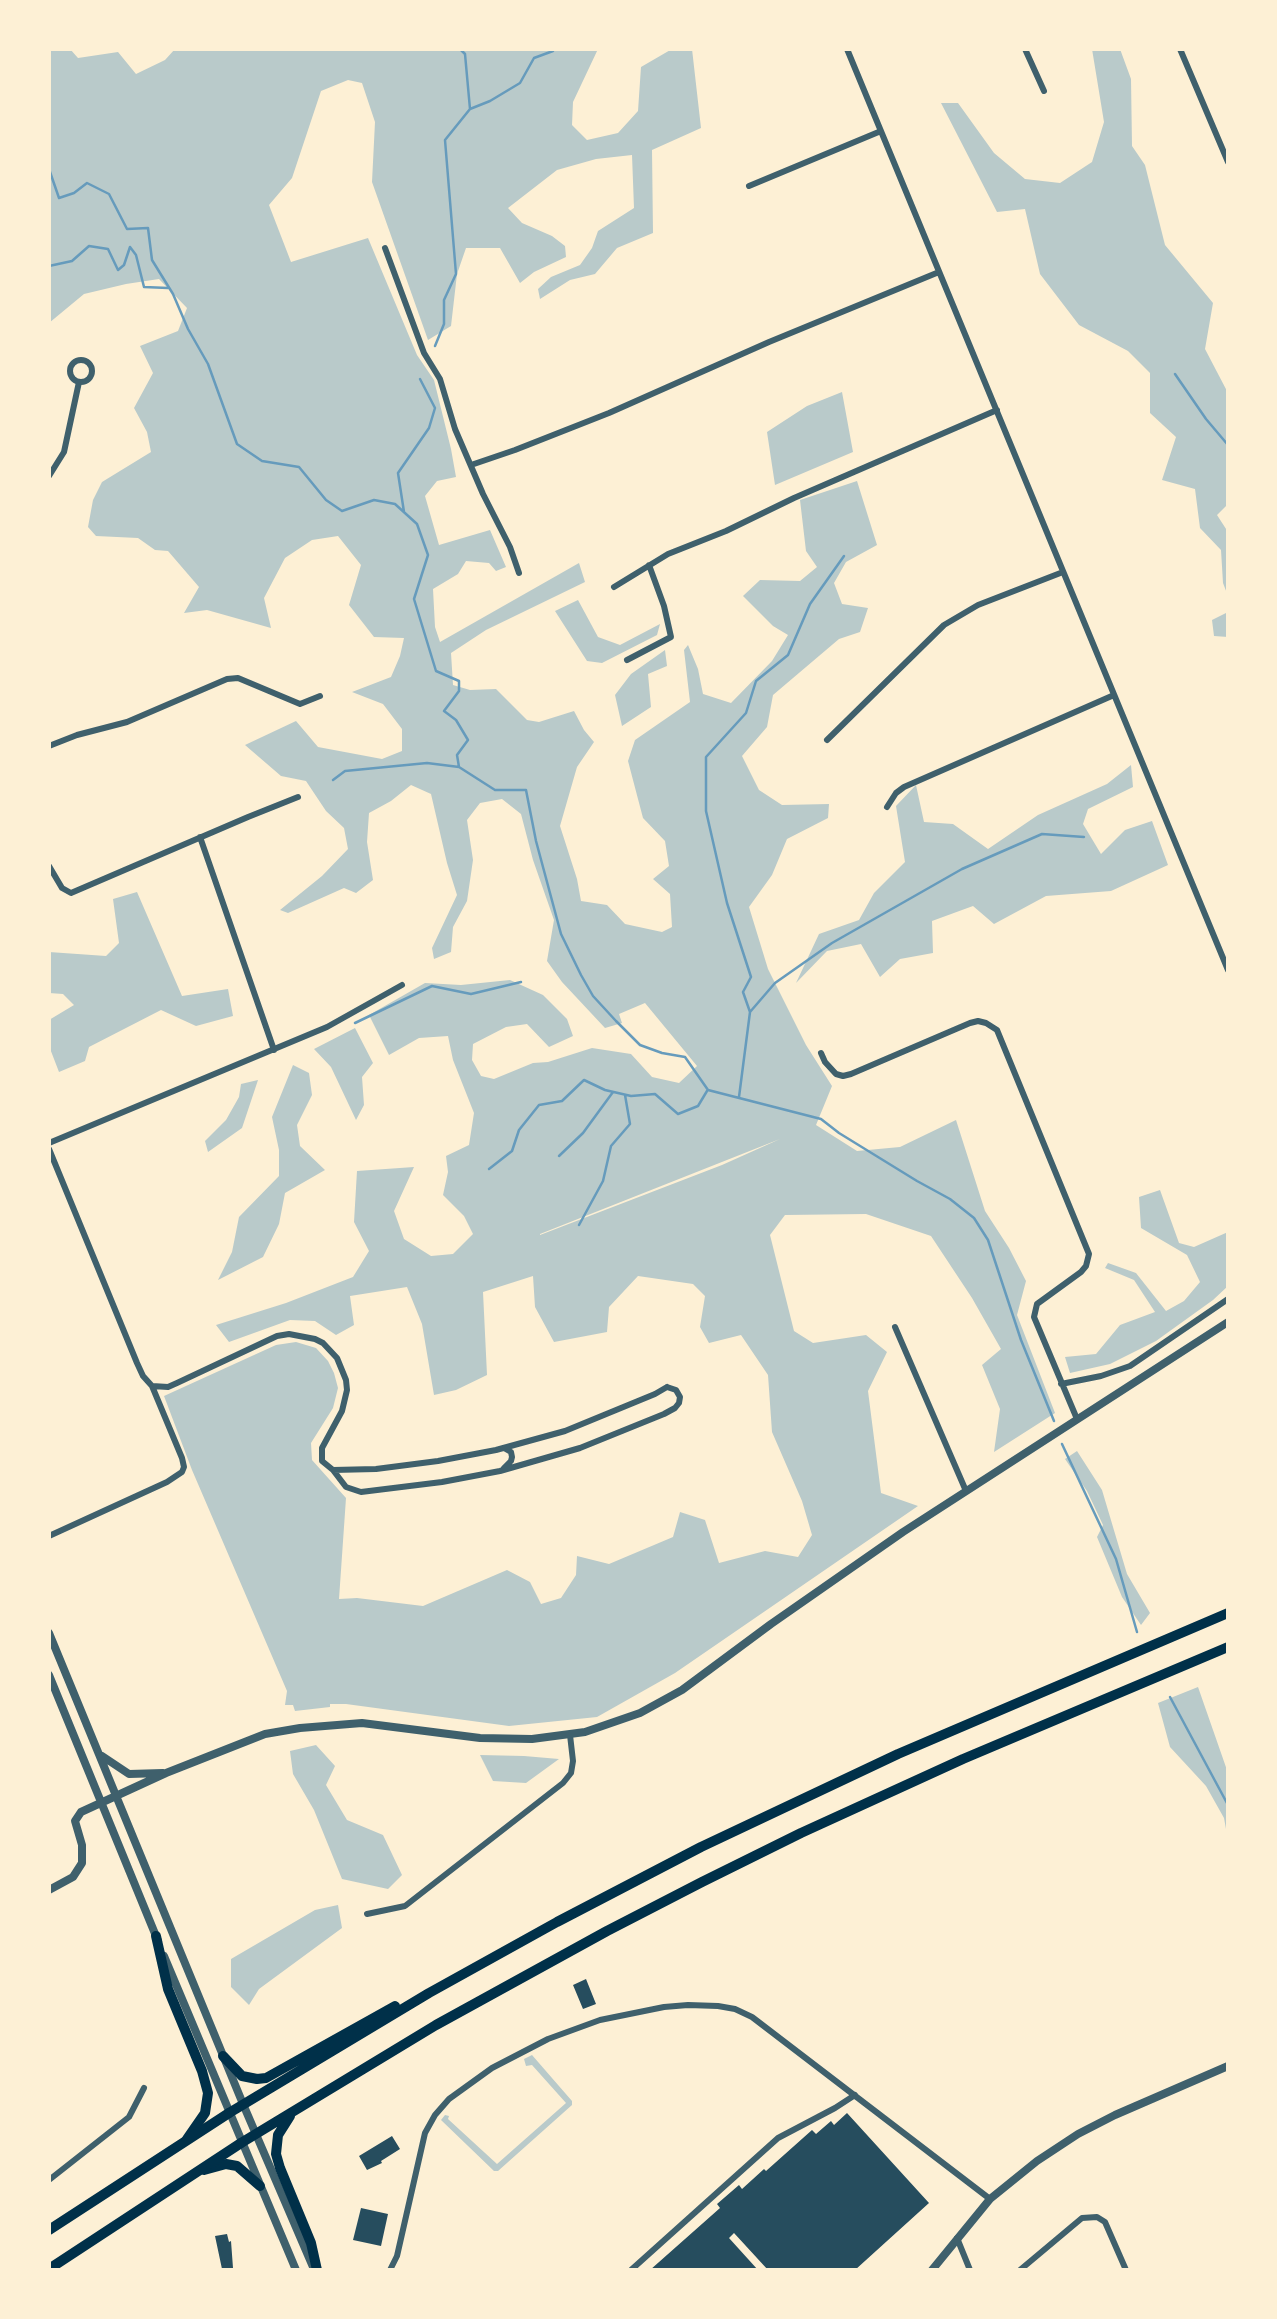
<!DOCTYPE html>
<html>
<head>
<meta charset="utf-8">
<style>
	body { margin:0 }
	#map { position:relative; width:1277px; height:2319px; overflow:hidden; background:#fdf0d5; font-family:Literata,serif }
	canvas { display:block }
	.frame { position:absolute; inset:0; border:51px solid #fdf0d5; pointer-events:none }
</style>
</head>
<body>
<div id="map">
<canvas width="1277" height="2319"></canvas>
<div class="frame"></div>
</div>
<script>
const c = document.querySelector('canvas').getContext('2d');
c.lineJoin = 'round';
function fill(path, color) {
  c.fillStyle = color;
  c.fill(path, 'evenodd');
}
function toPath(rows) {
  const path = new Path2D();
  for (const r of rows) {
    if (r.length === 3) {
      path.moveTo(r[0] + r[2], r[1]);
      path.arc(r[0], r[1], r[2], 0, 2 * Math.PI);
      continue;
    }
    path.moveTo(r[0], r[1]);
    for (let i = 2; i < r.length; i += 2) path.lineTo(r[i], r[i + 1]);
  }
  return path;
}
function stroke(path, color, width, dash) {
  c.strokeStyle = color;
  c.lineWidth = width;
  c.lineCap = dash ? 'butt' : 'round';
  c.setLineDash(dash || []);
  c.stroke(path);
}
const green = toPath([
	[49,49,70,49,78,58,118,52,136,74,165,60,175,49,598,49,573,102,572,125,587,140,618,133,638,111,641,67,672,49,692,49,701,128,652,150,653,233,617,248,595,274,570,280,540,299,538,289,551,277,580,265,592,248,598,231,634,208,632,155,596,159,557,170,508,208,522,223,552,236,565,246,566,257,534,272,520,283,500,248,466,248,457,274,451,326,428,340,372,182,375,122,362,83,348,80,321,91,292,178,269,205,291,262,368,238,417,355,434,380,451,449,456,477,437,481,425,496,439,545,490,530,506,567,496,571,489,563,466,561,458,574,433,589,435,627,440,642,579,563,585,582,486,630,451,653,453,685,470,690,496,689,527,720,539,722,574,711,584,730,594,742,577,767,560,826,577,879,581,901,607,905,625,924,662,932,672,927,670,894,653,879,669,866,665,841,643,818,628,761,635,740,690,702,684,650,688,645,698,669,703,694,731,703,772,661,788,635,773,626,743,596,760,580,800,581,817,567,806,551,800,500,857,481,877,545,846,562,834,583,842,604,868,608,860,632,839,639,773,695,767,727,742,756,759,790,782,805,829,804,828,818,787,839,772,875,749,907,768,969,806,1045,832,1086,816,1125,857,1151,900,1147,956,1120,985,1211,1009,1248,1026,1281,1017,1315,1055,1413,994,1452,1000,1409,982,1365,1001,1349,972,1298,931,1236,866,1214,785,1215,770,1235,794,1331,813,1343,866,1335,887,1352,868,1391,881,1493,918,1506,675,1673,597,1717,509,1726,346,1704,330,1704,330,1707,295,1711,293,1705,285,1705,287,1691,192,1470,164,1396,276,1345,296,1342,316,1348,328,1361,334,1373,338,1388,333,1408,311,1443,312,1460,346,1498,339,1599,357,1598,423,1606,507,1570,530,1582,541,1604,561,1598,576,1575,577,1556,609,1564,673,1537,680,1512,705,1520,719,1563,765,1551,798,1557,812,1535,802,1501,772,1432,768,1375,741,1335,709,1343,700,1327,705,1296,693,1284,638,1276,609,1307,607,1332,554,1342,535,1307,533,1276,483,1292,487,1375,456,1390,434,1395,422,1324,407,1287,350,1296,354,1325,336,1335,315,1321,290,1320,229,1342,216,1325,286,1303,353,1277,369,1251,354,1222,357,1171,414,1167,394,1211,404,1239,431,1256,453,1254,473,1234,464,1216,443,1195,448,1172,446,1156,469,1145,474,1113,453,1060,448,1036,419,1038,389,1055,369,1015,425,983,461,985,510,980,543,995,567,1019,573,1036,549,1047,527,1024,506,1027,473,1044,472,1060,481,1076,494,1079,533,1063,548,1062,592,1048,631,1054,652,1077,679,1083,697,1066,645,1003,619,1014,622,1023,605,1028,562,982,547,961,554,920,533,860,521,814,502,799,480,803,467,820,473,860,467,901,453,927,451,952,434,959,432,948,457,895,447,863,431,794,411,785,391,801,369,813,367,842,373,880,356,893,344,888,288,913,280,910,322,876,348,849,344,828,326,811,306,781,281,776,245,745,296,721,318,747,382,759,402,751,402,729,383,704,352,692,391,677,400,656,404,638,374,637,349,605,361,565,338,536,312,540,285,558,264,598,271,628,207,610,184,613,199,587,168,551,155,550,138,538,96,536,88,527,93,500,102,482,151,452,147,432,134,408,153,373,140,346,178,331,187,308,159,279,126,284,84,294,49,323],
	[780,1139,722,1165,540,1235,540,1234],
	[1092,49,1120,49,1131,79,1132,146,1145,165,1165,245,1213,303,1205,349,1228,393,1228,504,1217,515,1228,532,1228,596,1223,583,1221,550,1200,528,1195,489,1162,480,1176,437,1150,413,1150,373,1128,351,1079,325,1040,274,1025,209,997,212,941,103,958,103,994,153,1025,179,1060,183,1092,162,1104,122],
	[842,392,853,452,775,485,767,432,807,406],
	[578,600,598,637,620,645,660,624,657,635,602,663,587,661,555,611],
	[1228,612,1228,637,1214,636,1212,620],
	[665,650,667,666,648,674,651,707,622,726,615,695,631,674],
	[1131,765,1133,787,1088,809,1083,824,1101,854,1125,830,1152,821,1168,865,1111,891,1046,896,994,924,973,906,932,921,933,953,900,959,880,977,861,944,827,951,796,983,819,934,859,920,874,893,905,862,896,806,916,785,924,822,953,824,988,849,1038,815,1107,784],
	[137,892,182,996,228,989,233,1016,196,1026,161,1010,89,1047,85,1061,59,1072,49,1046,49,1020,74,1005,63,994,49,993,49,952,106,956,119,943,113,899],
	[355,1028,373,1063,362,1077,364,1105,356,1120,331,1067,314,1049],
	[293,1065,309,1073,312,1095,297,1125,300,1146,325,1170,285,1193,279,1224,263,1257,218,1280,232,1252,239,1217,279,1176,279,1150,272,1117],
	[258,1080,242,1128,208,1152,205,1141,226,1120,239,1097,241,1084],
	[1160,1190,1179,1243,1194,1247,1228,1232,1228,1286,1213,1300,1156,1341,1110,1364,1070,1373,1065,1357,1096,1354,1120,1325,1155,1312,1134,1280,1105,1268,1108,1263,1136,1273,1166,1311,1184,1301,1200,1282,1187,1255,1141,1228,1139,1197],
	[1077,1451,1102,1490,1127,1574,1150,1613,1141,1625,1122,1597,1097,1537,1103,1525,1087,1491,1065,1459],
	[1198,1687,1228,1773,1228,1840,1224,1818,1206,1786,1170,1747,1158,1703],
	[316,1745,335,1766,326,1785,347,1820,383,1835,402,1875,388,1889,342,1879,314,1810,293,1774,290,1751],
	[480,1755,524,1756,559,1759,526,1783,493,1781],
	[338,1905,342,1928,259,1989,249,2005,231,1987,231,1959,315,1910],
	[532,2055,572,2101,572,2105,498,2171,494,2171,441,2120,445,2115,449,2116,448,2119,497,2164,566,2103,532,2065,526,2066,524,2059]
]);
const stream = toPath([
	[470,109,490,101,520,83,534,58,553,51],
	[49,169,59,198,74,193,87,183,109,194,127,229,148,228,152,260,173,294,188,329,208,364,237,444,262,461,299,467,326,500,342,511,374,500,395,504,417,524,428,555,414,599,436,671,459,681,459,691,444,711,456,720,468,740,457,755,459,767,495,790,526,790,536,841,561,934,581,975,593,996,616,1021,640,1045,662,1053,685,1057,708,1090,821,1119,839,1133,917,1181,950,1199,974,1218,988,1240,1021,1340,1054,1421],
	[49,266,72,261,89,246,108,249,118,270,124,265,130,247,136,255,144,287,168,288],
	[435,346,444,324,444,300,456,274,445,140,470,109,465,54,460,49],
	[1175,374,1206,419,1228,445],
	[404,512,398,473,429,428,435,408,420,379],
	[333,780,345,771,427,763,459,767],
	[750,1012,743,992,751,977,727,903,706,811,706,757,746,713,756,681,788,655,810,604,844,556],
	[355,1023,432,986,471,994,521,982],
	[739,1097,750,1012,775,983,832,943,962,869,1042,834,1084,837],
	[559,1156,583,1133,613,1092],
	[489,1169,512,1151,519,1130,539,1105,562,1101,584,1080,605,1090,631,1096,655,1094,678,1114,698,1106,707,1091],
	[579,1225,603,1181,611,1146,630,1124,625,1095],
	[1062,1444,1116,1559,1137,1632],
	[1170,1697,1228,1805]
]);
const building = toPath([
	[586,1979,596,2004,583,2009,573,1985],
	[847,2113,929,2203,855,2270,768,2270,734,2233,729,2238,758,2270,650,2270,720,2208,717,2204,739,2185,742,2189,764,2169,766,2171,812,2130,816,2134,831,2121,834,2125],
	[392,2136,400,2149,381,2161,382,2163,367,2170,359,2156],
	[361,2208,388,2214,381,2246,353,2240],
	[227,2234,229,2242,231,2241,233,2268,222,2269,215,2236]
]);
const minor = toPath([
	[847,49,1228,970],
	[1025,49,1044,91],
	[1180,49,1228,162],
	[749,186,881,131],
	[385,248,424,353,440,379,455,429,483,494,510,547,519,573],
	[81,371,11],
	[471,465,515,450,609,413,769,342,939,272],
	[49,476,64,452,79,382],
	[614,587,668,554,726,531,794,498,997,410],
	[627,660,671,637,664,606,649,565],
	[827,740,944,625,978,605,1063,572],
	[49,746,77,735,127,722,227,679,238,678,300,704,320,696],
	[887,807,896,793,904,787,1114,695],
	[200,837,274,1050],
	[49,866,62,888,71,893,248,817,298,797],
	[821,1053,825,1062,836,1074,843,1076,851,1074,970,1023,978,1021,986,1023,997,1030,1089,1254,1086,1266,1081,1272,1037,1304,1034,1317,1077,1419],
	[49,1143,327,1027,402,985],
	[49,1149,137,1363,143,1376,152,1386,182,1458,184,1467,182,1472,167,1482,49,1536],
	[895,1327,966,1491],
	[1061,1384,1101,1376,1130,1366,1228,1299],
	[152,1386,168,1387,177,1383,277,1336,289,1334,315,1339,323,1343,337,1358,346,1380,347,1390,342,1411,322,1448,322,1461,333,1470],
	[667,1387,676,1390,680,1397,679,1403,675,1408,664,1414,580,1448,500,1471,442,1482,361,1492,346,1487,333,1470,376,1469,438,1461,496,1450,565,1431,655,1394,667,1387],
	[504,1448,511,1452,512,1457,511,1461,504,1468],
	[367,1914,405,1906,563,1783,571,1773,573,1761,570,1735],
	[49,2180,129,2117,144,2088],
	[957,2238,970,2270],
	[390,2270,397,2256,425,2133,435,2115,449,2099,492,2068,548,2039,600,2020,664,2007,688,2005,718,2006,735,2009,752,2017,990,2199],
	[631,2270,778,2138,835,2108,855,2095],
	[1020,2270,1082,2218,1097,2217,1105,2222,1126,2270]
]);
const tertiary = toPath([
	[49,1633,243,2104,313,2267],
	[49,1675,158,1941],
	[102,1756,129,1774,163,1773],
	[49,1890,73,1877,82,1863,82,1845,75,1821,81,1812,166,1773,265,1734,300,1728,362,1723,480,1738,532,1739,585,1732,640,1713,682,1690,771,1624,903,1532,1228,1322],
	[164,1956,296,2270],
	[932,2270,990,2199,1037,2161,1078,2134,1115,2115,1228,2066]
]);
const trunk = toPath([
	[156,1936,168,1989,202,2071,208,2093,205,2113,187,2139],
	[223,2056,242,2076,257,2079,266,2078,395,2006],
	[229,2113,429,1993,557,1922,701,1847,898,1754,1228,1613],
	[290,2116,278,2135,276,2154,280,2168,311,2243,317,2270],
	[241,2143,436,2025,607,1931,702,1882,801,1833,963,1759,1228,1647],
	[204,2170,226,2164,237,2166,260,2186]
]);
const motorway = toPath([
	[49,2230,229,2113],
	[49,2269,241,2143]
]);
fill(green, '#b9caca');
stroke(stream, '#669bbc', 2.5);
fill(building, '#264d5e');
stroke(minor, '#3f606c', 6);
stroke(tertiary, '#3f606c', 8);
stroke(trunk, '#003049', 10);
stroke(motorway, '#003049', 10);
</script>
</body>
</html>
